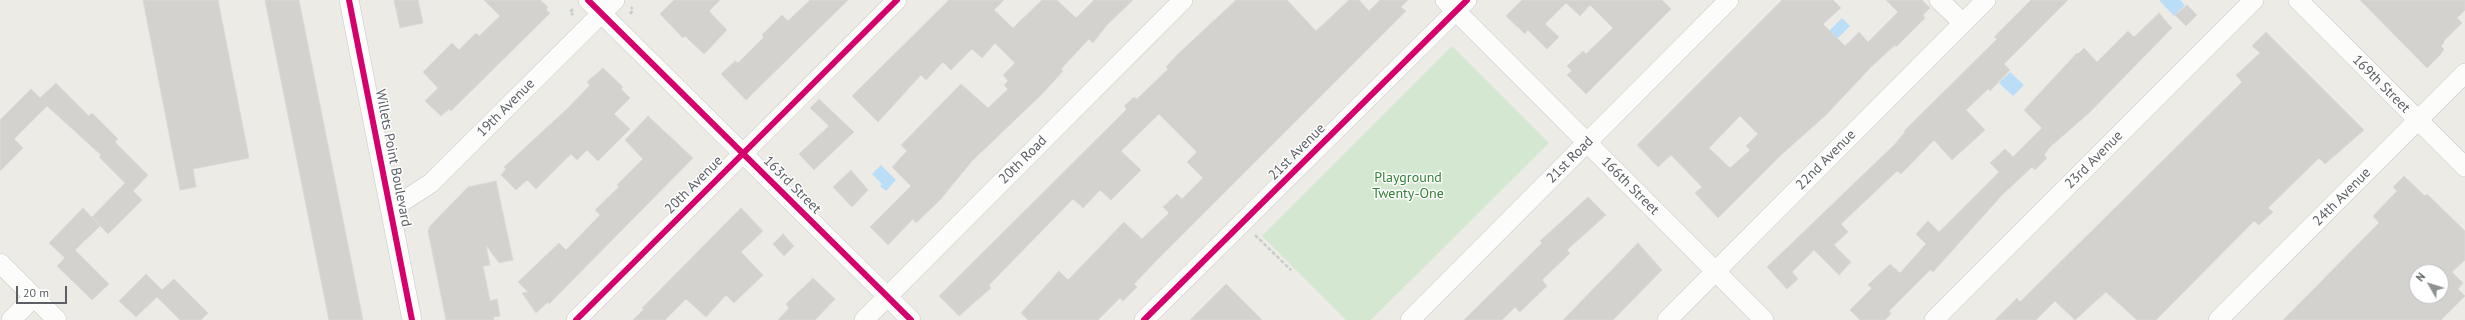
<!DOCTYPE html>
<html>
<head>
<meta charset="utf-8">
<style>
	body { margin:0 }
	#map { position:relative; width:2465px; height:320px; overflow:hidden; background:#ecebe6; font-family:"PT Sans",sans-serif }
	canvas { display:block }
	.north { position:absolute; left:2409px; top:264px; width:40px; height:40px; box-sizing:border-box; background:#fff; border:1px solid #bebfc1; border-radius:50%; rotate:309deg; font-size:11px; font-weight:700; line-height:16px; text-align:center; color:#5c6064 }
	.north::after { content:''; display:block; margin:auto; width:14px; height:18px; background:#8e9192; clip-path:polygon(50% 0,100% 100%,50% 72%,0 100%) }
	.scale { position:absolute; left:16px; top:286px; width:51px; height:18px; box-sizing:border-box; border:2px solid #5c6064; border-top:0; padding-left:5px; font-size:12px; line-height:14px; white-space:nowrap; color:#5c6064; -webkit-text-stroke:3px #fff; paint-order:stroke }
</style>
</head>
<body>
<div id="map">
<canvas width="2465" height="320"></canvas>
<div class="north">N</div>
<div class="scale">20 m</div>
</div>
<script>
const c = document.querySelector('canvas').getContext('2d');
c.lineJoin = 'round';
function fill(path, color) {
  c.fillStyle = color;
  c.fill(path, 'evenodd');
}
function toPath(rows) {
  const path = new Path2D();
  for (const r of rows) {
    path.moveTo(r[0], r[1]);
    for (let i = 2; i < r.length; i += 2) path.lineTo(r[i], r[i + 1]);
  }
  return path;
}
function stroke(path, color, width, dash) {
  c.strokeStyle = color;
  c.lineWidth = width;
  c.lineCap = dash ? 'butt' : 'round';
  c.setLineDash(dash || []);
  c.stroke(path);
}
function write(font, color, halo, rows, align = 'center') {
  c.font = font + ' "PT Sans",sans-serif';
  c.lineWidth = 3;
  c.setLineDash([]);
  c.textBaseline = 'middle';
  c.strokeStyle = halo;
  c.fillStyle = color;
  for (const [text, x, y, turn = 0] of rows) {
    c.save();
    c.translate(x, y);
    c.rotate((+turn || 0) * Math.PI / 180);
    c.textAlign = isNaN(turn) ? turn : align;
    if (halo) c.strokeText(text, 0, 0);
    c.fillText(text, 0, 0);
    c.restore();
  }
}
const green = toPath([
	[1452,46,1549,143,1371,320,1346,320,1262,236]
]);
const water = toPath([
	[2159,0,2180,0,2185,5,2174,16],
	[1842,18,1850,26,1833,43,1825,35],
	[2010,72,2024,85,2013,96,1999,83],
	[881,165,896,180,886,191,880,186,882,184,872,174]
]);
const building = toPath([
	[143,0,218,0,249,158,193,169,196,187,180,190,143,0],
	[265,0,299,0,363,320,329,320,265,0],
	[394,0,418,0,423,23,400,28,394,0],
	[484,0,540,0,548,7,546,10,550,13,451,111,449,109,441,116,425,101,438,88,423,72,452,43,459,50,476,33,479,36,500,16,484,0],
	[674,0,720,0,709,11,727,30,704,54,685,36,683,38,660,14,674,0],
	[810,0,848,0,746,100,721,74,735,61,738,63,764,37,762,35,782,15,788,21,810,0],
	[949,0,1004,0,994,10,1013,28,1042,0,1057,0,1076,18,1094,0,1133,0,1107,25,1093,43,1089,39,1061,69,1063,71,1042,94,972,161,940,200,916,223,913,219,888,245,870,227,911,186,892,167,907,151,901,145,961,84,988,108,1008,89,1004,85,1008,81,1003,75,1015,63,995,43,982,58,972,49,951,70,943,62,926,80,921,75,878,122,852,96,949,0],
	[1236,0,1287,0,1316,31,1349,0,1359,0,1369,11,1380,0,1408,0,1401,7,1406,11,1156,261,1134,284,1137,287,1123,301,1120,298,1098,320,1028,320,1021,313,1059,271,1068,280,1124,222,1142,239,1169,213,1163,207,1177,194,1182,199,1203,178,1187,162,1197,152,1159,114,1121,151,1141,170,1111,200,1100,190,1083,208,1073,199,989,285,991,288,959,316,939,296,1127,109,1124,106,1134,97,1137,99,1168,69,1166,67,1177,55,1236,0],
	[1522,0,1662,0,1671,9,1586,94,1567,75,1572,71,1567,66,1583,51,1586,54,1613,28,1590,5,1580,16,1566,3,1545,24,1559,37,1547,49,1528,30,1525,34,1506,16,1522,0],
	[1782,0,1833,0,1841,8,1823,24,1845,46,1859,32,1868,42,1898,12,1886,0,1922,0,1930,8,1923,15,1925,18,1896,47,1895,45,1871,67,1827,114,1780,156,1718,218,1695,193,1702,187,1671,155,1658,167,1637,145,1782,0],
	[1740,116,1758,134,1746,146,1750,150,1730,168,1709,148,1740,116],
	[2031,0,2068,0,2004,64,2010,70,1990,91,1988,89,1966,110,1985,130,1952,160,1934,140,1901,174,1897,171,1841,224,1848,232,1834,245,1851,262,1839,275,1814,250,1792,272,1798,279,1787,289,1767,267,1894,145,1905,132,1904,131,1997,39,1994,37,2031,0],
	[2360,0,2465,0,2465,10,2457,18,2462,23,2443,42,2444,43,2441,46,2444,49,2441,54,2427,68,2360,0],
	[2187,5,2197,15,2186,26,2175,15,2187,5],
	[2159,13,2172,28,2089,113,2050,147,2044,155,2047,158,2035,170,2032,167,2002,195,1933,272,1930,270,1889,311,1891,314,1885,320,1860,320,1850,310,1872,288,1868,285,1890,264,1900,273,1926,244,1916,234,1928,221,1939,232,1999,172,1990,163,2005,149,2013,157,2042,128,2024,110,2077,53,2078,54,2084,48,2097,62,2128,31,2134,37,2159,13],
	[2266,32,2364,130,2325,164,2319,158,2268,208,2273,212,2259,225,2254,221,2156,320,2137,320,2106,292,2075,320,2055,301,2036,320,1995,320,2017,298,2020,302,2242,82,2236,75,2260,53,2252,46,2266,32],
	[603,68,623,87,621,89,630,98,614,114,630,129,598,161,587,150,577,160,571,154,536,189,527,180,516,190,501,175,506,169,504,167,568,108,590,85,587,82,603,68],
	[56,83,89,116,92,113,118,139,115,142,148,175,133,191,142,200,108,234,92,217,125,183,99,157,101,155,47,106,14,139,23,148,0,171,0,120,31,89,40,98,56,83],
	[819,99,854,132,814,170,799,154,829,126,810,108,819,99],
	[648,116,693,158,549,304,548,302,536,313,522,293,528,292,518,282,559,243,566,250,600,215,595,210,619,187,617,185,643,159,625,140,648,116],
	[851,170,868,190,852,207,833,187,851,170],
	[2404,176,2425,196,2427,194,2465,231,2465,260,2452,272,2463,283,2458,289,2465,296,2441,320,2283,320,2379,223,2373,216,2397,191,2393,187,2404,176],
	[2417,272,2441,272,2441,296,2417,296,2417,272],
	[496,181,513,260,499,263,486,245,490,265,483,266,490,301,497,299,500,316,493,317,494,320,446,320,428,231,430,226,468,187,496,181],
	[1588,197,1606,215,1567,250,1570,253,1542,280,1547,286,1520,312,1515,307,1502,320,1464,320,1542,243,1540,241,1588,197],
	[83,208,100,226,75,250,109,284,92,300,57,266,65,258,49,243,83,208],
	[741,208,763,231,741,252,763,275,734,303,726,295,706,317,686,299,665,320,633,320,644,309,642,308,741,208],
	[783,234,794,246,784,256,773,244,783,234],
	[1638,243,1662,270,1613,320,1563,320,1638,243],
	[146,274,162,290,174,279,208,313,201,320,180,320,157,297,136,317,119,301,146,274],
	[813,278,835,299,815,320,778,320,789,308,786,304,813,278],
	[1226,284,1262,320,1190,320,1226,284]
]);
const path = toPath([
	[573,9,570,12,573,15],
	[630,14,633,10,631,7],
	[1255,235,1291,270]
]);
const minor = toPath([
	[349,0,412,320],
	[588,0,911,320],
	[1445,0,1764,320],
	[1939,0,1963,23],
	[2298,0,2465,167],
	[391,209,431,183,615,0],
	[0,263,57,320],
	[11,320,34,297],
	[576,320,897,0],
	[864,320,1183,0],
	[1144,320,1467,0],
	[1410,320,1729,0],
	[1667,320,1986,0],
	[1934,320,2254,0],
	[2218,320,2465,73]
]);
const cycleway = toPath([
	[349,0,412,320],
	[588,0,911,320],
	[576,320,897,0],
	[1144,320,1467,0]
]);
const streetNames = [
	["169th Street",2381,84,45],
	["19th Avenue",506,108,-45],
	["21st Avenue",1297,152,-45],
	["Willets Point Boulevard",393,158,79],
	["20th Road",1023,160,-45],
	["21st Road",1570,160,-45],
	["22nd Avenue",1826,160,-45],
	["23rd Avenue",2094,160,-45],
	["20th Avenue",694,185,-45],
	["163rd Street",792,185,45],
	["166th Street",1630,186,45],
	["24th Avenue",2342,197,-45]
];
const parkNames = [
	["Playground",1408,178],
	["Twenty-One",1408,194]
];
fill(green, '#d4e8d1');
fill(water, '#badef7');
fill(building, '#d3d2cf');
stroke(building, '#dbd9d6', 1);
stroke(minor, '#c7c7c7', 20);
stroke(path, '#c8cdca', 2.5, [4, 2]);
stroke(minor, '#fcfcfb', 19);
stroke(cycleway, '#d6006c', 6);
write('14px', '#5c6064', '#fff', streetNames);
write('14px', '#348236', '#fff', parkNames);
</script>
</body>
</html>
